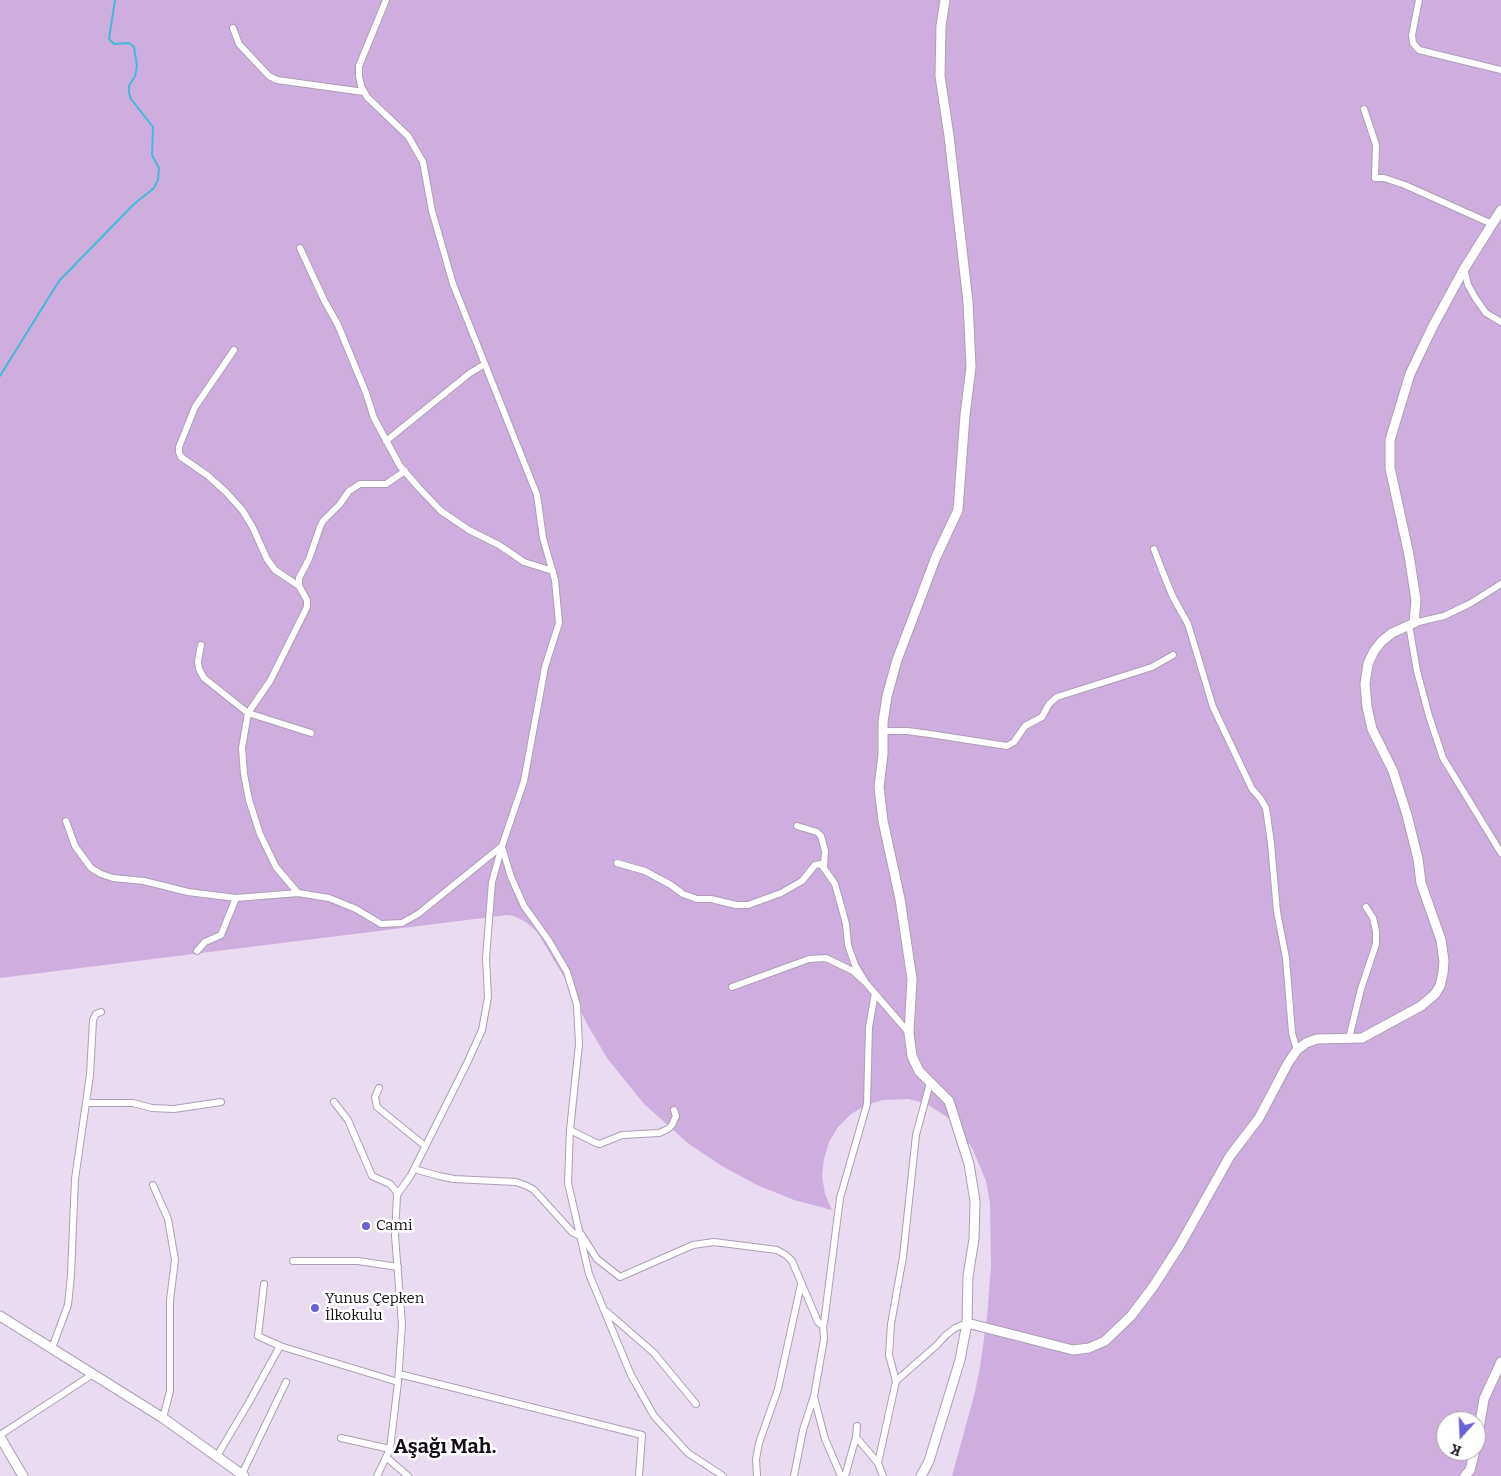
<!DOCTYPE html>
<html>
<head>
<meta charset="utf-8">
<style>
	body { margin:0 }
	#map { position:relative; width:1501px; height:1476px; overflow:hidden; background:#e9dbf0; font-family:Bitter,serif }
	canvas { display:block }
	.north { position:absolute; left:1436px; top:1411px; width:50px; height:50px; box-sizing:border-box; background:#fff; border:1px solid #a19fa2; border-radius:50%; rotate:200deg; font-size:14px; font-weight:700; line-height:20px; text-align:center; color:#151017 }
	.north::after { content:''; display:block; margin:auto; width:18px; height:22px; background:#6a60da; clip-path:polygon(50% 0,100% 100%,50% 72%,0 100%) }
</style>
</head>
<body>
<div id="map">
<canvas width="1501" height="1476"></canvas>
<div class="north">K</div>
</div>
<script>
const c = document.querySelector('canvas').getContext('2d');
c.lineJoin = 'round';
function fill(path, color) {
  c.fillStyle = color;
  c.fill(path, 'evenodd');
}
function toPath(rows) {
  const path = new Path2D();
  for (const r of rows) {
    path.moveTo(r[0], r[1]);
    for (let i = 2; i < r.length; i += 2) path.lineTo(r[i], r[i + 1]);
  }
  return path;
}
function stroke(path, color, width, dash) {
  c.strokeStyle = color;
  c.lineWidth = width;
  c.lineCap = dash ? 'butt' : 'round';
  c.setLineDash(dash || []);
  c.stroke(path);
}
function write(font, color, halo, rows, align = 'center') {
  c.font = font + ' Bitter,serif';
  c.lineWidth = 5;
  c.setLineDash([]);
  c.textBaseline = 'middle';
  c.strokeStyle = halo;
  c.fillStyle = color;
  for (const [text, x, y, turn = 0] of rows) {
    c.save();
    c.translate(x, y);
    c.rotate((+turn || 0) * Math.PI / 180);
    c.textAlign = isNaN(turn) ? turn : align;
    if (halo) c.strokeText(text, 0, 0);
    c.fillText(text, 0, 0);
    c.restore();
  }
}
const green = toPath([
	[0,0,1501,0,1501,1476,952,1476,975,1392,980,1367,987,1317,991,1266,990,1203,986,1181,973,1150,961,1131,947,1117,925,1103,908,1099,883,1100,866,1105,851,1114,838,1127,829,1142,824,1159,822,1176,825,1194,832,1210,794,1200,757,1185,722,1166,689,1144,644,1104,607,1058,587,1024,566,980,537,932,526,922,514,916,507,915,0,978],
	[1446,1421,1476,1421,1476,1451,1446,1451]
]);
const stream = toPath([
	[0,376,59,281,134,204,154,188,158,180,159,168,152,155,153,127,131,99,129,93,129,86,135,76,137,66,134,47,129,43,114,44,109,39,115,0]
]);
const street = toPath([
	[386,0,359,66,359,76,361,86,367,97,408,136,423,162,432,211,453,284,537,495,543,538,555,580,559,623,545,667,524,781,502,846,492,882,486,958,488,997,482,1030,468,1061,411,1175,397,1195],
	[1419,0,1412,35,1413,43,1419,50,1501,70],
	[233,28,239,44,269,76,277,80,364,92],
	[1364,109,1376,145,1375,178,1384,178,1405,185,1492,224],
	[300,248,324,300,338,325,366,393,374,418,400,466,419,488,441,511,469,530,499,545,524,562,553,571],
	[1464,269,1468,285,1476,299,1486,313,1501,322],
	[234,350,195,407,179,447,179,452,181,457,207,475,226,492,243,511,253,528,267,559,275,570,299,586,307,600,307,607,270,681,248,713,311,733],
	[386,441,470,373,485,364],
	[1154,549,1161,568,1173,597,1188,624,1213,707,1252,789,1260,798,1266,808,1271,843,1277,912,1286,958,1292,1033,1297,1050],
	[299,586,299,578,309,559,320,527,323,521,340,504,349,491,360,484,386,484,405,471],
	[1414,623,1444,616,1471,603,1501,584],
	[1409,625,1417,671,1429,716,1443,758,1501,853],
	[201,645,198,661,199,669,204,678,248,713,242,748,244,774,249,800,260,834,276,867,298,893],
	[883,731,907,731,930,734,1007,746,1014,742,1025,726,1042,717,1049,704,1057,697,1152,667,1173,655],
	[66,821,75,846,91,868,101,874,113,878,144,881,188,892,236,898,298,893,329,898,356,909,381,924,402,923,418,914,502,846],
	[797,826,817,832,821,836,825,851,824,867],
	[502,847,511,877,524,906,549,941,567,972,577,1005,579,1044,570,1130,568,1183,589,1274,631,1375,654,1416,688,1453,723,1476],
	[617,863,645,871,671,885,683,894,697,899,711,899,736,905,748,905,781,893,802,881,815,865,821,864,835,884,846,924,848,945,855,965,866,983],
	[197,951,205,942,221,935,236,898],
	[732,987,809,959,826,958,853,971,866,983,909,1033],
	[1349,1038,1361,989,1376,944,1376,931,1373,918,1366,907],
	[379,1088,375,1097,377,1107,425,1146],
	[334,1102,348,1120,372,1176,390,1184,396,1191,397,1195,395,1236,402,1324,398,1382,390,1449,377,1476],
	[86,1103,133,1103,152,1108,174,1109,221,1102],
	[570,1130,596,1143,600,1144,622,1135,659,1133,668,1129,672,1125,676,1116,674,1110],
	[414,1169,439,1176,454,1179,516,1182,527,1186,534,1190,572,1232,580,1236],
	[153,1185,168,1219,175,1260,170,1300,170,1391,163,1418],
	[581,1234,597,1259,620,1277,693,1245,714,1242,777,1250,786,1255,792,1261,818,1322,820,1324,824,1323,840,1198,867,1104,869,1027,875,993],
	[293,1261,358,1261,398,1267],
	[607,1312,654,1353,696,1404],
	[280,1346,398,1382],
	[52,1348,68,1305,71,1275,75,1179,90,1075,93,1020,96,1014,101,1012],
	[399,1374,642,1435,639,1476],
	[896,1381,937,1345,945,1336,955,1328,967,1323],
	[814,1397,825,1439,841,1476],
	[0,1435,93,1374],
	[856,1437,878,1463],
	[341,1438,390,1449],
	[217,1456,248,1404,280,1346,258,1336,264,1284],
	[386,1457,408,1476],
	[242,1474,286,1382],
	[757,1476,756,1459,759,1443,778,1389,801,1284],
	[794,1476,803,1430,814,1396,824,1339,823,1324],
	[845,1476,856,1437,857,1426],
	[883,1476,878,1463,896,1381,889,1355,891,1324,903,1257,916,1135,930,1083]
]);
const secondary = toPath([
	[0,1316,163,1418,244,1476],
	[967,1323,1073,1350,1089,1348,1105,1341,1131,1316,1153,1287,1180,1245,1230,1156,1259,1118,1288,1063,1297,1050,1306,1043,1317,1039,1362,1038,1421,1006,1435,994,1440,986,1443,973,1444,961,1441,940,1421,883,1418,859,1407,815,1393,771,1372,729,1367,707,1365,684,1368,664,1374,651,1382,641,1392,633,1414,623,1416,600,1409,555,1390,468,1390,440,1410,374,1433,326,1464,269,1501,210],
	[0,1437,23,1476],
	[1476,1445,1484,1399,1501,1362],
	[921,1476,929,1461,960,1360,967,1323,968,1276,974,1239,975,1201,969,1164,949,1101,919,1071,912,1056,909,1033,912,979,900,899,883,821,879,787,883,754,883,722,887,696,897,660,936,557,958,510,965,415,971,367,968,302,949,136,940,76,941,26,945,0],
	[1465,1476,1470,1470,1475,1451]
]);
const markers = [
	[366,1226,5,"#6a60da"],
	[315,1308,5,"#6a60da"]
];
const poiNames = [
	["Cami",376,1226],
	["Yunus Çepken",325,1299],
	["İlkokulu",325,1316]
];
const districtNames = [
	["Aşağı Mah.",445,1447]
];
fill(green, '#ceaede');
stroke(stream, '#46b9da', 2);
stroke(street, '#ac9fb3', 8);
stroke(secondary, '#ac9fb3', 11);
stroke(street, '#fff', 6);
stroke(secondary, '#fff', 9);
for (const [x, y, r, color] of markers) {
  const dot = new Path2D();
  dot.arc(x, y, r, 0, 2 * Math.PI);
  c.fillStyle = color;
  c.fill(dot);
  stroke(dot, '#fff', 2);
}
write('15px', '#151017', '#fff', poiNames, 'left');
write('bold 20px', '#151017', '#fff', districtNames);
</script>
</body>
</html>
